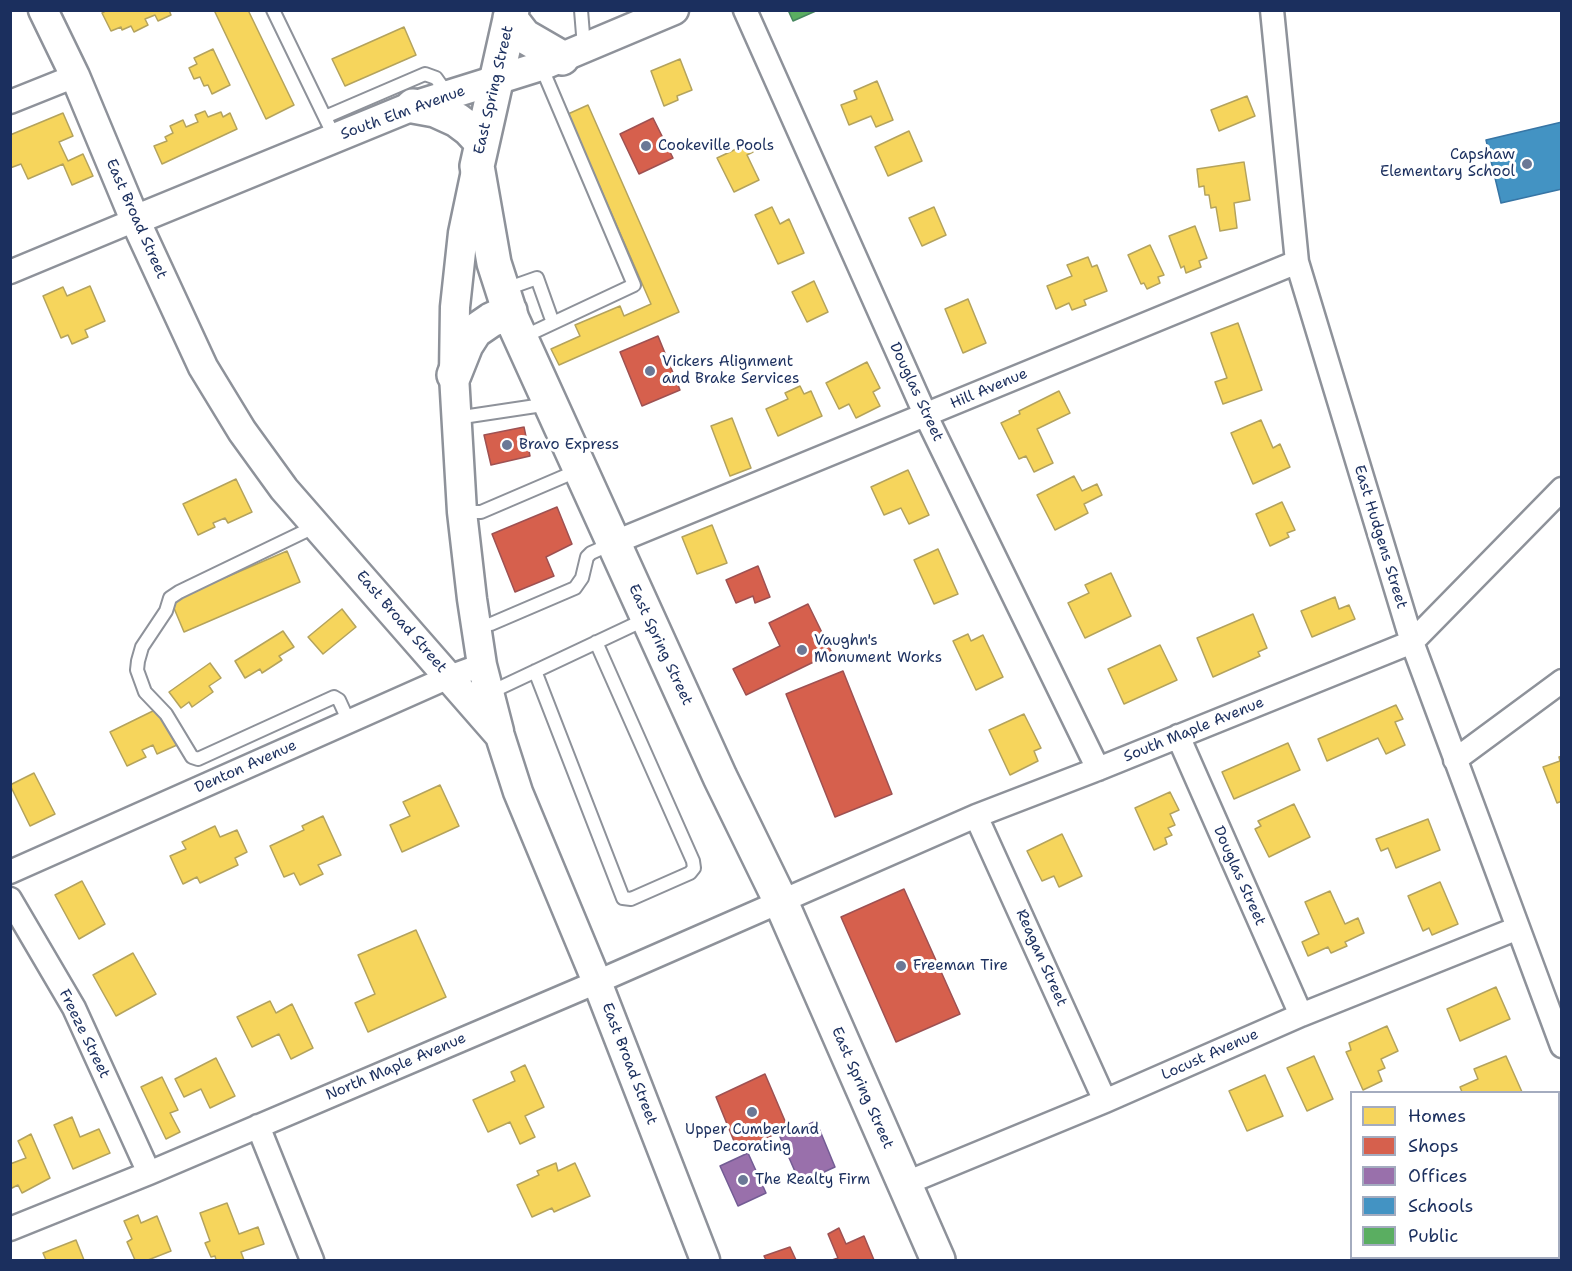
<!DOCTYPE html>
<html>
<head>
<meta charset="utf-8">
<style>
	body { margin:0 }
	#map { position:relative; width:1572px; height:1271px; overflow:hidden; background:#fff; font-family:"Shantell Sans",sans-serif }
	canvas { display:block }
	.frame { position:absolute; inset:0; border:12px solid #1b2f5e; pointer-events:none }
	.legend { position:absolute; left:1350px; top:1091px; width:210px; height:168px; box-sizing:border-box; background:#fff; border:2px solid #a4acbf; margin:0; padding:8px 10px; list-style:none; font-size:18px; color:#1b2f5e }
	.legend li { display:flex; align-items:center; gap:12px; height:30px }
	.legend b { width:30px; border:2px solid #a4acbf }
</style>
</head>
<body>
<div id="map">
<canvas width="1572" height="1271"></canvas>
<div class="frame"></div>
<ul class="legend">
<li><b style="height:16px;background:#f6d55c"></b>Homes</li>
<li><b style="height:16px;background:#d6604d"></b>Shops</li>
<li><b style="height:16px;background:#9970ab"></b>Offices</li>
<li><b style="height:16px;background:#4393c3"></b>Schools</li>
<li><b style="height:16px;background:#5aae61"></b>Public</li>
</ul>
</div>
<script>
const c = document.querySelector('canvas').getContext('2d');
c.lineJoin = 'round';
function fill(path, color) {
  c.fillStyle = color;
  c.fill(path, 'evenodd');
}
function toPath(rows) {
  const path = new Path2D();
  for (const r of rows) {
    path.moveTo(r[0], r[1]);
    for (let i = 2; i < r.length; i += 2) path.lineTo(r[i], r[i + 1]);
  }
  return path;
}
function stroke(path, color, width, dash) {
  c.strokeStyle = color;
  c.lineWidth = width;
  c.lineCap = dash ? 'butt' : 'round';
  c.setLineDash(dash || []);
  c.stroke(path);
}
function write(font, color, halo, rows, align = 'center') {
  c.font = font + ' "Shantell Sans",sans-serif';
  c.lineWidth = 6;
  c.setLineDash([]);
  c.textBaseline = 'middle';
  c.strokeStyle = halo;
  c.fillStyle = color;
  for (const [text, x, y, turn = 0] of rows) {
    c.save();
    c.translate(x, y);
    c.rotate((+turn || 0) * Math.PI / 180);
    c.textAlign = isNaN(turn) ? turn : align;
    if (halo) c.strokeText(text, 0, 0);
    c.fillText(text, 0, 0);
    c.restore();
  }
}
const homes = toPath([
	[107,10,169,10,171,15,158,21,155,15,145,19,148,25,134,32,131,26,122,30,121,27,111,31,102,13,107,10],
	[214,10,248,10,294,105,266,119,214,10],
	[404,27,416,55,345,86,332,59,404,27],
	[213,49,230,85,212,94,208,85,204,86,200,77,194,79,189,68,197,64,194,58,213,49],
	[680,59,692,90,677,96,678,100,664,106,651,71,680,59],
	[877,81,893,120,876,127,871,116,849,125,841,105,857,99,854,91,877,81],
	[1247,96,1255,116,1219,131,1211,110,1247,96],
	[588,105,679,312,559,365,551,349,580,336,575,325,620,306,624,316,651,304,568,114,588,105],
	[205,111,208,117,221,112,223,117,230,113,237,129,162,164,154,146,167,141,165,137,173,133,170,126,183,120,186,127,198,122,195,115,205,111],
	[63,113,73,136,59,142,68,161,83,154,93,176,72,185,63,164,28,179,21,164,10,168,10,135,63,113],
	[909,131,922,161,888,176,875,147,909,131],
	[749,143,753,152,747,155,759,180,734,192,717,158,749,143],
	[1244,162,1250,200,1234,203,1237,228,1220,231,1216,207,1211,208,1209,195,1205,195,1204,186,1199,187,1197,169,1244,162],
	[772,207,780,224,789,219,804,253,778,264,755,215,772,207],
	[934,207,946,235,922,246,909,218,934,207],
	[1195,226,1207,258,1199,261,1201,267,1186,273,1184,266,1181,268,1169,236,1195,226],
	[1150,245,1164,275,1158,277,1160,283,1147,289,1144,283,1141,284,1128,255,1150,245],
	[1088,257,1092,267,1097,265,1107,291,1084,300,1086,305,1072,310,1069,303,1056,309,1047,286,1072,276,1067,265,1088,257],
	[814,281,828,312,807,322,792,292,814,281],
	[90,286,105,321,85,330,88,337,72,344,68,335,61,338,43,296,63,287,67,296,90,286],
	[968,299,986,343,963,353,945,309,968,299],
	[1238,323,1262,390,1223,404,1215,382,1227,378,1211,333,1238,323],
	[867,362,880,388,873,392,880,406,856,418,849,404,839,409,826,383,867,362],
	[800,386,804,394,811,391,822,416,778,436,766,409,788,399,785,393,800,386],
	[1059,391,1070,413,1037,429,1053,463,1034,472,1026,456,1019,459,1001,423,1020,414,1019,411,1059,391],
	[732,418,751,468,730,476,711,426,732,418],
	[1261,420,1273,448,1280,444,1290,467,1253,484,1231,433,1261,420],
	[908,470,929,515,909,524,901,508,884,515,871,487,908,470],
	[1074,476,1082,491,1097,484,1102,495,1084,504,1088,513,1055,530,1037,495,1074,476],
	[236,479,252,512,228,523,225,518,213,523,215,527,198,535,183,504,236,479],
	[1282,502,1295,530,1287,533,1289,537,1270,546,1256,514,1282,502],
	[712,525,727,563,697,574,682,537,712,525],
	[938,549,958,594,934,604,914,560,938,549],
	[287,551,300,582,184,632,171,601,287,551],
	[1111,573,1131,616,1085,638,1068,603,1089,593,1085,585,1111,573],
	[1335,597,1339,609,1349,605,1355,619,1312,637,1301,611,1335,597],
	[342,609,356,627,323,654,308,637,342,609],
	[1253,614,1267,648,1258,652,1260,656,1213,677,1197,638,1253,614],
	[283,631,294,647,279,656,282,660,262,673,260,669,245,678,235,661,283,631],
	[968,634,971,641,983,635,1003,677,976,690,953,641,968,634],
	[1160,645,1177,680,1124,704,1108,669,1160,645],
	[210,663,221,678,209,686,213,692,192,707,189,702,181,708,169,692,210,663],
	[1396,705,1403,719,1395,722,1405,745,1386,754,1378,738,1327,761,1318,739,1396,705],
	[159,708,177,745,157,754,153,745,142,750,146,757,127,766,110,732,159,708],
	[1024,714,1041,748,1034,751,1038,761,1010,775,989,730,1024,714],
	[1288,743,1300,770,1234,799,1222,772,1288,743],
	[1562,756,1562,801,1557,803,1543,767,1560,761,1559,757,1562,756],
	[34,773,55,814,30,826,10,785,34,773],
	[440,785,459,826,402,852,390,825,410,816,403,802,440,785],
	[1170,792,1179,810,1170,814,1175,825,1168,828,1172,835,1165,838,1167,844,1154,850,1135,808,1170,792],
	[1294,804,1310,837,1269,857,1255,829,1261,826,1258,821,1294,804],
	[323,816,341,855,318,865,323,874,300,885,294,873,284,877,270,846,304,830,302,826,323,816],
	[1428,819,1440,850,1396,868,1388,848,1381,851,1376,839,1428,819],
	[215,826,220,837,237,830,247,852,235,858,238,865,200,883,197,877,183,884,170,856,186,849,182,842,215,826],
	[1062,834,1082,876,1059,887,1054,876,1042,881,1027,851,1062,834],
	[82,881,105,924,79,939,55,895,82,881],
	[1440,882,1458,924,1432,935,1429,928,1423,931,1408,896,1440,882],
	[1330,891,1345,924,1358,918,1364,933,1345,942,1347,946,1331,953,1328,947,1308,956,1302,942,1319,934,1305,902,1330,891],
	[416,930,446,997,368,1032,355,1003,375,994,358,955,416,930],
	[133,953,156,994,116,1016,93,975,133,953],
	[1496,987,1510,1019,1460,1041,1447,1009,1496,987],
	[270,1001,276,1013,292,1004,313,1048,291,1059,279,1034,252,1047,237,1017,270,1001],
	[1387,1026,1398,1051,1381,1059,1385,1068,1378,1071,1382,1081,1363,1090,1346,1052,1351,1050,1349,1043,1387,1026],
	[1314,1056,1333,1099,1307,1111,1287,1068,1314,1056],
	[1506,1056,1522,1092,1462,1092,1460,1087,1478,1079,1474,1069,1506,1056],
	[216,1058,235,1096,210,1108,201,1089,184,1097,175,1079,216,1058],
	[525,1065,544,1107,525,1116,535,1137,520,1144,510,1122,488,1132,473,1100,515,1081,511,1072,525,1065],
	[1265,1075,1283,1116,1247,1131,1229,1091,1265,1075],
	[162,1077,178,1110,170,1113,180,1132,166,1139,141,1087,162,1077],
	[72,1117,80,1137,99,1129,110,1153,73,1169,54,1125,72,1117],
	[31,1134,50,1178,22,1193,18,1185,10,1189,10,1164,26,1158,18,1141,31,1134],
	[556,1163,558,1171,575,1163,590,1196,554,1212,552,1208,532,1217,517,1185,539,1175,537,1171,556,1163],
	[227,1203,239,1234,258,1227,264,1244,241,1252,244,1260,216,1260,215,1256,211,1257,205,1243,210,1241,200,1213,227,1203],
	[1562,1205,1562,1236,1558,1237,1558,1207,1562,1205],
	[138,1215,141,1223,157,1216,171,1251,148,1260,135,1260,127,1242,132,1239,124,1221,138,1215],
	[76,1240,84,1260,46,1260,43,1253,76,1240]
]);
const shops = toPath([
	[653,118,673,158,639,174,620,134,653,118],
	[658,336,680,390,642,406,620,352,658,336],
	[524,427,530,456,491,465,484,435,524,427],
	[557,507,572,544,546,557,554,576,515,592,492,534,557,507],
	[758,566,770,597,755,603,753,596,736,603,726,580,758,566],
	[808,604,832,653,746,695,733,669,780,646,769,623,808,604],
	[843,671,892,794,835,817,786,694,843,671],
	[904,889,960,1014,896,1042,841,917,904,889],
	[765,1074,788,1128,738,1151,716,1097,765,1074],
	[839,1228,846,1244,864,1236,874,1260,832,1260,838,1258,828,1234,839,1228],
	[790,1247,796,1260,766,1260,764,1256,790,1247]
]);
const offices = toPath([
	[816,1121,835,1167,800,1183,780,1137,816,1121],
	[748,1153,766,1193,738,1206,720,1166,748,1153]
]);
const schools = toPath([
	[1562,122,1562,189,1501,203,1486,140,1562,122]
]);
const public = toPath([
	[788,10,818,10,793,21,788,10]
]);
const stream = toPath([
	[1558,1183,1562,1182],
	[1402,1260,1404,1258]
]);
const service = toPath([
	[273,10,335,138],
	[581,10,584,47],
	[325,117,425,74,436,78,448,95],
	[503,290,537,278,553,323,634,285,541,66],
	[521,338,553,323],
	[456,418,536,406,547,401],
	[462,512,481,512,579,470],
	[316,526,179,592,170,598,166,611,142,647,138,661,137,670,145,692,166,714,192,757,198,759,334,697,339,700,349,722],
	[477,627,491,624,575,588,582,578,587,557,591,553,613,543],
	[535,671,623,898,631,899,690,873,694,868,693,861,596,642],
	[489,693,646,619]
]);
const minor = toPath([
	[745,10,926,416,1098,769],
	[1272,10,1297,262,1412,642,1562,1046],
	[10,102,75,76],
	[10,272,135,220],
	[613,543,1297,262],
	[1178,736,1301,1015],
	[1455,760,1562,681],
	[976,816,1105,1101],
	[10,872,449,677,482,665],
	[10,899,74,1008,149,1173],
	[258,1126,312,1260],
	[904,1184,1105,1101,1301,1015,1518,928],
	[10,1229,149,1173,597,982,976,816,1098,769,1412,642,1562,489]
]);
const tertiary = toPath([
	[43,10,75,76,135,220,203,367,242,431,284,489,500,736,518,792,597,982,705,1260],
	[476,171,463,233,455,307,454,375,462,512,472,599,482,665,499,731],
	[135,220,413,106,541,66,674,10]
]);
const primary = toPath([
	[512,10,477,166,494,263,512,319,720,777,781,902,938,1260],
	[510,18,524,36,562,58],
	[413,106,435,110,457,120,469,129,482,143],
	[454,375,466,345,475,331,491,320,510,311]
]);
const markers = [
	[646,146,6,"#6b7896"],
	[1527,164,6,"#6b7896"],
	[650,371,6,"#6b7896"],
	[507,445,6,"#6b7896"],
	[802,650,6,"#6b7896"],
	[901,966,6,"#6b7896"],
	[752,1112,6,"#6b7896"],
	[743,1180,6,"#6b7896"]
];
const streetNames = [
	["East Spring Street",494,90,-77],
	["South Elm Avenue",403,113,-20],
	["East Broad Street",136,219,66],
	["Hill Avenue",989,389,-23],
	["Douglas Street",916,392,65],
	["East Hudgens Street",1380,537,73],
	["East Broad Street",401,622,49],
	["East Spring Street",660,645,65],
	["South Maple Avenue",1194,730,-22],
	["Denton Avenue",246,767,-24],
	["Douglas Street",1239,876,66],
	["Reagan Street",1041,958,66],
	["Freeze Street",84,1034,64],
	["Locust Avenue",1210,1055,-24],
	["East Broad Street",629,1064,69],
	["North Maple Avenue",396,1067,-23],
	["East Spring Street",862,1088,66]
];
const poiNames = [
	["Cookeville Pools",658,146],
	["Capshaw",1515,155,"right"],
	["Elementary School",1515,172,"right"],
	["Vickers Alignment",662,362],
	["and Brake Services",662,379],
	["Bravo Express",519,445],
	["Vaughn's",814,641],
	["Monument Works",814,658],
	["Freeman Tire",913,966],
	["Upper Cumberland",752,1130,"center"],
	["Decorating",752,1147,"center"],
	["The Realty Firm",755,1180]
];
fill(homes, '#f6d55c');
stroke(homes, '#b4a35d', 1.5);
fill(shops, '#d6604d');
stroke(shops, '#9e5152', 1.5);
fill(offices, '#9970ab');
stroke(offices, '#735c94', 1.5);
fill(schools, '#4393c3');
stroke(schools, '#3775a5', 1.5);
fill(public, '#5aae61');
stroke(public, '#478860', 1.5);
stroke(stream, '#acdcf0', 6);
stroke(service, '#8e929a', 16);
stroke(minor, '#8e929a', 27);
stroke(tertiary, '#8e929a', 33);
stroke(primary, '#8e929a', 38);
stroke(service, '#fff', 12);
stroke(minor, '#fff', 22);
stroke(tertiary, '#fff', 28);
stroke(primary, '#fff', 33);
for (const [x, y, r, color] of markers) {
  const dot = new Path2D();
  dot.arc(x, y, r, 0, 2 * Math.PI);
  c.fillStyle = color;
  c.fill(dot);
  stroke(dot, '#fff', 2);
}
write('15px', '#1b2f5e', '#fff', streetNames);
write('15px', '#1b2f5e', '#fff', poiNames, 'left');
</script>
</body>
</html>
